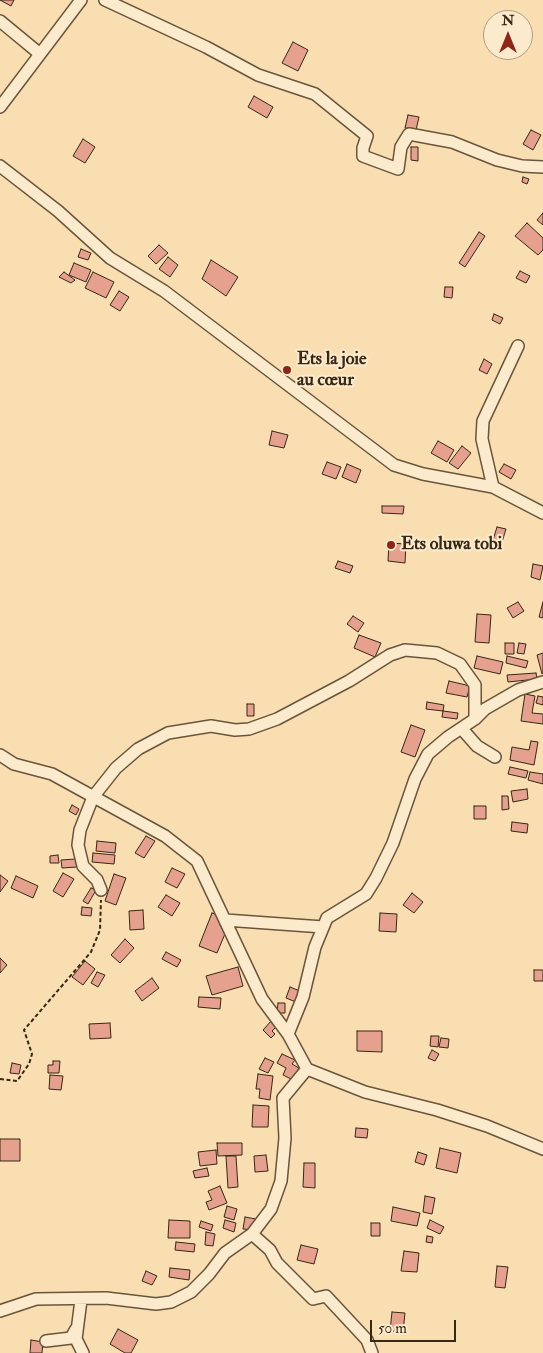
<!DOCTYPE html>
<html>
<head>
<meta charset="utf-8">
<style>
	body { margin:0 }
	#map { position:relative; width:543px; height:1353px; overflow:hidden; background:#f9deb1; font-family:"IM FELL Double Pica",serif }
	canvas { display:block }
	.north { position:absolute; left:483px; top:10px; width:50px; height:50px; box-sizing:border-box; background:#fbeacc; border:1px solid #ad9c83; border-radius:50%; rotate:0deg; font-size:14px; font-weight:700; line-height:20px; text-align:center; color:#372715 }
	.north::after { content:''; display:block; margin:auto; width:18px; height:22px; background:#8f2418; clip-path:polygon(50% 0,100% 100%,50% 72%,0 100%) }
	.scale { position:absolute; left:370px; top:1320px; width:86px; height:22px; box-sizing:border-box; border:2px solid #372715; border-top:0; padding-left:6px; font-size:15px; line-height:18px; white-space:nowrap; color:#372715; -webkit-text-stroke:4px #fbeacc; paint-order:stroke }
</style>
</head>
<body>
<div id="map">
<canvas width="543" height="1353"></canvas>
<div class="north">N</div>
<div class="scale">50 m</div>
</div>
<script>
const c = document.querySelector('canvas').getContext('2d');
c.lineJoin = 'round';
function fill(path, color) {
  c.fillStyle = color;
  c.fill(path, 'evenodd');
}
function toPath(rows) {
  const path = new Path2D();
  for (const r of rows) {
    path.moveTo(r[0], r[1]);
    for (let i = 2; i < r.length; i += 2) path.lineTo(r[i], r[i + 1]);
  }
  return path;
}
function stroke(path, color, width, dash) {
  c.strokeStyle = color;
  c.lineWidth = width;
  c.lineCap = dash ? 'butt' : 'round';
  c.setLineDash(dash || []);
  c.stroke(path);
}
function write(font, color, halo, rows, align = 'center') {
  c.font = font + ' "IM FELL Double Pica",serif';
  c.lineWidth = 4;
  c.setLineDash([]);
  c.textBaseline = 'middle';
  c.strokeStyle = halo;
  c.fillStyle = color;
  for (const [text, x, y, turn = 0] of rows) {
    c.save();
    c.translate(x, y);
    c.rotate((+turn || 0) * Math.PI / 180);
    c.textAlign = isNaN(turn) ? turn : align;
    if (halo) c.strokeText(text, 0, 0);
    c.fillText(text, 0, 0);
    c.restore();
  }
}
const building = toPath([
	[0,0,14,0,11,6,0,0],
	[293,42,308,50,298,71,282,63,293,42],
	[254,96,273,107,267,118,248,107,254,96],
	[408,115,419,117,416,130,405,128,408,115],
	[531,130,541,135,533,150,523,144,531,130],
	[83,139,95,147,85,163,73,156,83,139],
	[411,147,418,147,418,161,411,160,411,147],
	[523,177,529,179,527,184,522,182,523,177],
	[543,213,543,225,537,220,543,213],
	[527,223,543,238,543,250,538,255,515,236,527,223],
	[479,232,485,236,465,267,459,263,479,232],
	[159,245,168,253,156,264,148,256,159,245],
	[81,249,91,253,88,260,78,257,81,249],
	[168,257,178,265,170,277,159,269,168,257],
	[211,260,238,277,226,296,202,279,211,260],
	[74,263,91,270,86,282,69,275,74,263],
	[520,271,530,276,526,283,516,278,520,271],
	[64,272,75,280,71,283,59,277,64,272],
	[93,272,114,282,106,298,85,288,93,272],
	[445,287,453,287,452,298,444,297,445,287],
	[119,291,129,297,120,311,110,305,119,291],
	[494,314,503,318,500,324,492,320,494,314],
	[484,359,492,364,487,374,479,370,484,359],
	[272,431,288,435,284,448,269,445,272,431],
	[438,441,454,450,447,462,431,453,438,441],
	[462,446,471,453,458,469,449,463,462,446],
	[327,462,341,467,336,479,322,474,327,462],
	[347,464,361,470,356,483,342,477,347,464],
	[504,464,516,470,511,479,499,472,504,464],
	[382,506,404,506,403,514,382,513,382,506],
	[497,527,506,529,502,542,493,540,497,527],
	[389,543,406,544,405,563,388,561,389,543],
	[338,561,353,566,350,573,335,568,338,561],
	[533,564,543,566,540,580,531,577,533,564],
	[518,602,524,611,513,618,507,608,518,602],
	[543,602,543,618,539,617,543,602],
	[477,614,491,615,489,643,475,642,477,614],
	[353,616,364,623,358,632,347,624,353,616],
	[359,635,381,643,375,657,354,648,359,635],
	[505,643,514,643,514,654,505,654,505,643],
	[519,643,526,644,524,654,517,653,519,643],
	[543,653,543,673,542,674,537,655,543,653],
	[477,656,503,662,500,674,474,668,477,656],
	[507,656,528,661,526,668,506,663,507,656],
	[536,673,537,679,508,682,507,675,536,673],
	[449,681,470,686,467,697,446,693,449,681],
	[525,694,535,696,532,713,543,714,543,724,521,721,525,694],
	[538,696,543,697,543,705,536,703,538,696],
	[427,702,444,705,443,711,426,709,427,702],
	[247,704,254,704,254,716,247,716,247,704],
	[443,711,458,713,457,719,442,717,443,711],
	[411,725,425,730,415,757,401,752,411,725],
	[531,741,538,742,534,765,510,760,512,747,529,750,531,741],
	[510,767,528,771,526,778,508,774,510,767],
	[530,772,543,774,543,784,528,780,530,772],
	[527,789,528,799,513,802,511,791,527,789],
	[502,796,508,796,509,809,502,810,502,796],
	[72,805,79,809,76,815,69,811,72,805],
	[474,806,486,806,486,819,474,819,474,806],
	[512,822,528,824,527,833,511,831,512,822],
	[146,836,155,841,144,858,135,853,146,836],
	[97,841,116,843,115,853,96,851,97,841],
	[93,853,115,855,114,864,92,862,93,853],
	[58,855,59,863,50,863,50,856,58,855],
	[76,859,77,867,62,868,61,860,76,859],
	[172,868,185,874,177,888,165,882,172,868],
	[63,873,74,879,63,897,53,891,63,873],
	[114,874,126,878,116,905,105,901,114,874],
	[0,875,8,881,0,892,0,875],
	[16,876,38,886,33,898,11,888,16,876],
	[91,888,96,890,88,904,83,901,91,888],
	[412,893,423,902,414,913,403,905,412,893],
	[166,895,180,903,172,916,158,907,166,895],
	[82,907,92,908,91,916,81,915,82,907],
	[143,910,144,929,130,930,129,911,143,910],
	[212,913,223,917,220,926,227,929,217,953,199,946,212,913],
	[380,913,397,914,396,932,379,931,380,913],
	[125,939,134,948,120,963,111,955,125,939],
	[166,952,181,960,177,967,162,959,166,952],
	[0,958,7,965,0,973,0,958],
	[85,961,95,969,83,985,72,977,85,961],
	[238,967,243,986,212,995,206,976,238,967],
	[534,970,543,970,543,981,534,981,534,970],
	[97,972,105,975,98,987,91,983,97,972],
	[152,978,159,988,142,1001,135,991,152,978],
	[290,987,300,991,296,1002,286,998,290,987],
	[199,997,221,998,220,1009,198,1007,199,997],
	[278,1003,285,1003,285,1013,277,1013,278,1003],
	[272,1020,278,1025,272,1031,275,1034,271,1038,263,1030,272,1020],
	[110,1023,111,1038,90,1039,89,1024,110,1023],
	[357,1031,382,1031,382,1052,357,1051,357,1031],
	[431,1036,439,1036,438,1047,430,1046,431,1036],
	[441,1038,449,1039,448,1048,439,1047,441,1038],
	[432,1050,439,1054,435,1061,428,1058,432,1050],
	[282,1054,295,1060,292,1064,299,1068,293,1080,283,1075,286,1068,277,1063,282,1054],
	[265,1058,274,1062,268,1073,259,1069,265,1058],
	[53,1061,60,1061,59,1073,48,1073,48,1065,53,1065,53,1061],
	[12,1063,21,1065,19,1074,10,1073,12,1063],
	[258,1074,273,1076,270,1100,259,1098,260,1089,256,1089,258,1074],
	[50,1075,63,1076,61,1090,49,1089,50,1075],
	[253,1105,269,1106,268,1127,252,1127,253,1105],
	[356,1128,368,1129,367,1138,355,1137,356,1128],
	[0,1139,20,1139,20,1161,0,1161,0,1139],
	[217,1143,242,1143,242,1155,218,1156,217,1143],
	[440,1148,461,1153,457,1173,436,1168,440,1148],
	[216,1150,217,1164,200,1166,198,1152,216,1150],
	[418,1152,427,1155,424,1165,415,1162,418,1152],
	[266,1155,268,1171,255,1172,254,1156,266,1155],
	[226,1156,236,1156,238,1187,228,1188,226,1156],
	[304,1163,315,1163,315,1188,303,1187,304,1163],
	[207,1168,209,1176,195,1178,193,1171,207,1168],
	[220,1186,227,1203,209,1210,206,1202,212,1200,208,1191,220,1186],
	[425,1196,435,1198,432,1214,423,1212,425,1196],
	[227,1206,237,1209,234,1220,224,1217,227,1206],
	[393,1207,420,1213,417,1226,391,1221,393,1207],
	[245,1217,256,1219,254,1230,243,1229,245,1217],
	[169,1220,190,1221,190,1238,168,1238,169,1220],
	[225,1220,236,1223,234,1232,223,1228,225,1220],
	[430,1220,444,1227,440,1234,427,1228,430,1220],
	[201,1221,213,1225,211,1231,199,1227,201,1221],
	[371,1223,380,1223,380,1236,371,1236,371,1223],
	[206,1232,215,1234,213,1246,205,1245,206,1232],
	[427,1236,433,1237,432,1243,426,1242,427,1236],
	[176,1242,195,1244,194,1252,175,1250,176,1242],
	[301,1245,318,1249,314,1264,297,1260,301,1245],
	[404,1251,419,1253,417,1272,401,1271,404,1251],
	[497,1266,508,1267,505,1288,495,1287,497,1266],
	[170,1268,190,1270,189,1280,169,1277,170,1268],
	[146,1271,157,1276,152,1285,142,1281,146,1271],
	[392,1312,405,1313,403,1332,390,1331,392,1312],
	[118,1329,138,1340,131,1353,125,1353,110,1344,118,1329],
	[31,1340,43,1342,42,1353,30,1353,31,1340]
]);
const path = toPath([
	[0,1079,17,1081,29,1064,32,1054,24,1030,91,952,100,930,101,900]
]);
const street = toPath([
	[105,0,206,47,258,75,315,94,367,136,363,148,363,156,398,169,401,147,409,134,452,142,497,160,522,166,543,167],
	[0,21,40,54],
	[0,107,81,0],
	[0,166,58,211,110,258,164,291,394,465,423,474,493,487,543,513],
	[493,487,482,439,483,421,518,346],
	[462,729,477,746,495,757],
	[0,755,14,764,52,774,165,836,197,861,262,999,288,1034,307,1069,365,1092,437,1110,487,1126,543,1149],
	[101,890,97,880,83,866,78,845,80,830,93,797,116,768,138,749,168,733,211,726,235,730,249,729,277,719,349,681,390,655,405,650,437,653,460,664,475,685,475,719],
	[225,920,323,927],
	[288,1034,303,997,315,947,327,918,366,894,376,878,393,843,415,779,428,754,448,737,475,719,485,709,518,690,543,682],
	[252,1234,270,1250,277,1263,313,1299,326,1296,367,1340,372,1353],
	[81,1300,76,1339,83,1353],
	[0,1311,36,1299,106,1298,156,1304,171,1302,191,1292,209,1274,225,1253,252,1234,271,1209,281,1181,285,1138,283,1098,307,1069],
	[46,1341,71,1338,76,1329]
]);
const markers = [
	[287,370,5,"#8f2418"],
	[391,545,5,"#8f2418"]
];
const poiNames = [
	["Ets la joie",297,360],
	["au cœur",297,381],
	["Ets oluwa tobi",401,545]
];
fill(building, '#e5a08e');
stroke(building, '#372715', 1);
stroke(street, '#68553c', 14);
stroke(path, '#372715', 2, [4, 2.5]);
stroke(street, '#fbeacc', 11);
for (const [x, y, r, color] of markers) {
  const dot = new Path2D();
  dot.arc(x, y, r, 0, 2 * Math.PI);
  c.fillStyle = color;
  c.fill(dot);
  stroke(dot, '#fbeacc', 2);
}
write('bold 18px', '#372715', '#fbeacc', poiNames, 'left');
</script>
</body>
</html>
